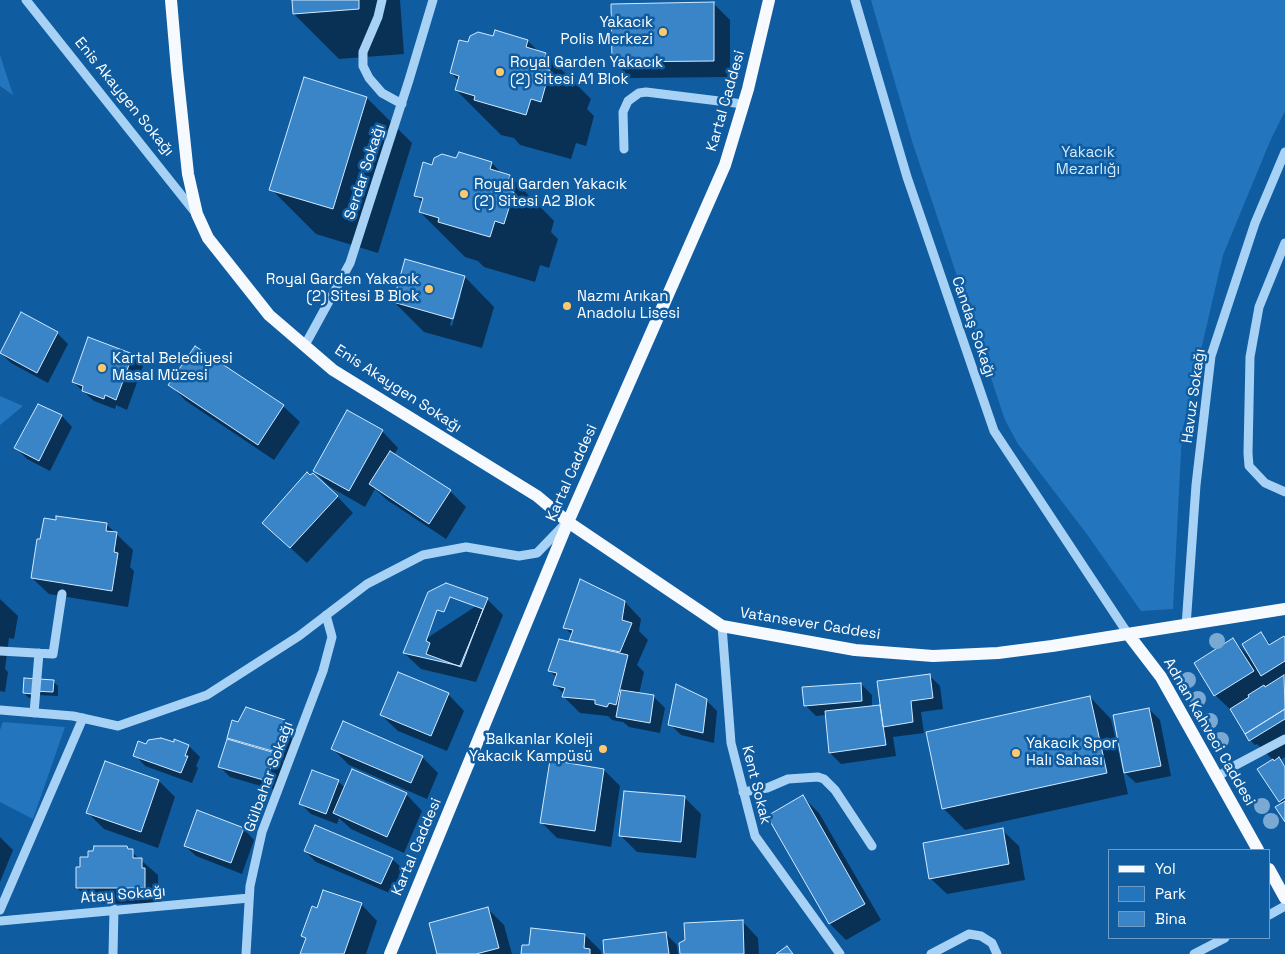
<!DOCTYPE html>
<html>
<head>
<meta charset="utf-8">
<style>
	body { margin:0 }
	#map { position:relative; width:1285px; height:954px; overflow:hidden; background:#105ca0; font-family:"Space Grotesk",sans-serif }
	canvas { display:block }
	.legend { position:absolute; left:1108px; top:849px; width:162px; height:90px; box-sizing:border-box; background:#105ca0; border:1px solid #709dc6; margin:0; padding:6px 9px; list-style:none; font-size:15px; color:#fff }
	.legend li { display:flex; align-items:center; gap:10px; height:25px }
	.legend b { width:25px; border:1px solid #709dc6 }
</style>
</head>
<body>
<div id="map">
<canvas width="1285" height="954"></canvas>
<ul class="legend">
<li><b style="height:6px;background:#f6faff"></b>Yol</li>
<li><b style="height:14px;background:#2376be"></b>Park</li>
<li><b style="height:14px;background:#3985c7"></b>Bina</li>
</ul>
</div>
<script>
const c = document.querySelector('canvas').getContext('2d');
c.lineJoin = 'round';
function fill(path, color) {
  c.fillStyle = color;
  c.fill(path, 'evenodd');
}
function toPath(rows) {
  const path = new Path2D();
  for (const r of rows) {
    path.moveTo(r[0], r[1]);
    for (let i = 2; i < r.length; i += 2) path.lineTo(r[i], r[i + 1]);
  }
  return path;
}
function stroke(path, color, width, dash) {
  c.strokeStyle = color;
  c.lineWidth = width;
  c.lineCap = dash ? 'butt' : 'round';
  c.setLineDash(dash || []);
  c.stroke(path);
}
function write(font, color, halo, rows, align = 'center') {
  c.font = font + ' "Space Grotesk",sans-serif';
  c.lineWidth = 5;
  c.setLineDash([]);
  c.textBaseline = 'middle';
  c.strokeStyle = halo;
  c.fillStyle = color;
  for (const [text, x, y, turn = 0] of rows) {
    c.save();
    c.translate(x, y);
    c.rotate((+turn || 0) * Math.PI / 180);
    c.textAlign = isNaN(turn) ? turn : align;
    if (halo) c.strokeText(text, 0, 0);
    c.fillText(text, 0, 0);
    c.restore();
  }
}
const green = toPath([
	[871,0,1285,0,1285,111,1271,139,1223,255,1182,432,1173,609,1141,611,1086,533,1018,444,1005,420,912,141],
	[0,55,13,95,0,86],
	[0,396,23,406,0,425],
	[3,722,65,727,33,819,0,802,0,730]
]);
const shadow = toPath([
	[293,0,400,0,404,54,339,59,294,14],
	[714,4,730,20,730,77,630,78,613,62],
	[493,38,528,41,539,52,546,54,591,99,587,109,594,116,586,146,576,143,571,159,520,145,514,138,501,135,456,90,459,81,451,73,469,44],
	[367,98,412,143,378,253,316,234,271,189],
	[457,160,492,163,502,174,510,176,554,221,551,232,558,239,549,268,540,265,535,282,484,267,478,261,465,257,420,212,423,203,415,195,432,166],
	[465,277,494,307,482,348,424,332,394,302],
	[458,295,461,295,452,326,450,325],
	[21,314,57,333,68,344,48,383,11,363,0,352],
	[132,355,143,366,127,410,116,405,115,409,94,401,73,382],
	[170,385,283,406,300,422,274,460,186,401],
	[39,405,62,416,72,427,50,471,27,459,16,448],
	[382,431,398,448,394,455,450,491,466,507,446,539,387,500,375,489,365,507,330,487,314,471],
	[337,496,353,513,307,563,263,523],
	[106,524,133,550,130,567,134,571,128,607,49,594,32,578],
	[0,599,18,616,14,639,9,638,5,669,8,672,5,692,0,691],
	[487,599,503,615,476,682,421,669,404,653],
	[625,602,641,619,639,631,648,640,637,665,644,672,639,694,654,697,665,708,660,733,629,727,623,722,612,720,608,716,580,713,563,696,564,694,554,684,557,678,549,670,569,643,572,635,564,627],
	[1260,634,1272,645,1285,639,1285,757,1280,760,1285,765,1285,820,1282,804,1259,769,1273,760,1257,744,1255,745,1250,740,1234,713,1215,695,1233,640,1249,656],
	[929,675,940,686,943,709,921,712,924,733,893,737,896,756,841,764,830,753,826,715,816,716,805,705,861,684,872,695,872,707,882,706],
	[53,681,58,686,58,696,38,695,38,699,29,698,24,693],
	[448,694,464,711,447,751,398,731,381,715],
	[1090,697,1111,719,1128,794,965,830,944,809,927,733],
	[706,700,717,711,714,743,681,735,670,724],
	[246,709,285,721,296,732,287,762,281,760,286,765,278,791,230,777,220,767,233,742,229,737],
	[1149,709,1160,720,1171,776,1136,783,1125,773],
	[175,741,189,746,200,757,196,766,198,768,192,783,145,766,135,755,147,746,174,743],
	[333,749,422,757,438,773,427,799,349,765],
	[105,763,159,781,175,797,158,848,104,829,88,813],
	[604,770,620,786,611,847,557,838,541,822],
	[338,781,345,788,406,794,422,811,404,853,351,829,339,818,337,824,311,814,300,803],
	[803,797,819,813,881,920,846,940,830,924,768,817],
	[685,798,701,814,696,858,637,852,621,836],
	[244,829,254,840,242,874,196,856,185,846],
	[1002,830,1019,846,1025,880,947,894,930,878],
	[0,837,13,850,0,882],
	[127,848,158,875,158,883,161,886,161,903,94,904,77,888,81,868,90,858],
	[305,851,392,859,403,869,392,894,316,862],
	[361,904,377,921,366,954,302,954,307,940,303,936,318,909],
	[488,909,504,925,512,954,438,954],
	[742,921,758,938,759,954,681,954],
	[666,934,677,945,678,954,605,954],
	[585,935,601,951,601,954,591,954,589,952,588,954,522,954]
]);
const building = toPath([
	[292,0,359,0,359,9,293,14,292,0],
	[714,2,714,61,612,62,611,4,714,2],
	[495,30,528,40,526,47,546,53,542,68,550,70,541,102,531,99,526,115,474,100,475,96,455,90,459,76,450,73,459,40,468,42,470,36,478,32,493,36,495,30],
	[304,77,367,97,333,209,269,190,304,77],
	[459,152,492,162,490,169,510,175,506,190,514,192,504,224,495,221,490,237,438,222,439,218,419,212,423,198,414,196,423,162,432,165,434,158,442,154,456,158,459,152],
	[405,259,465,276,453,319,393,302,405,259],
	[21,312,58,332,37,373,0,353,21,312],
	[88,337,133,354,116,400,105,395,104,399,82,391,83,386,72,382,88,337],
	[195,346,284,405,258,445,168,385,195,346],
	[38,404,62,415,39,461,14,448,38,404],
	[347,410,383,430,349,491,313,471,347,410],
	[390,451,451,490,429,524,369,484,390,451],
	[307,472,310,475,313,473,338,496,290,548,262,523,307,472],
	[56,516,107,523,106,531,117,532,114,552,118,553,112,591,31,578,37,539,40,539,44,518,56,520,56,516],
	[580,579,625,601,622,620,632,623,620,652,569,641,573,630,563,628,580,579],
	[446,583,488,598,460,666,403,653,428,592,446,583],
	[450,597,483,609,461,667,426,654,430,643,426,641,437,610,444,612,450,597],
	[1261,632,1269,645,1284,636,1285,638,1285,661,1261,676,1242,644,1261,632],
	[1233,638,1254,671,1214,696,1194,663,1233,638],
	[559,639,628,655,616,705,609,703,607,707,595,704,595,700,562,697,565,688,553,685,557,673,548,671,559,639],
	[398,672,449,693,431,736,380,715,398,672],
	[930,674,933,698,911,701,913,722,883,727,877,681,930,674],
	[1284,675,1285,709,1245,734,1230,709,1249,697,1248,695,1264,685,1265,687,1284,675],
	[24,678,54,680,53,692,33,691,33,694,23,693,24,678],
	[861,683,862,701,804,706,802,687,861,683],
	[676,684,707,699,703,733,668,725,676,684],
	[621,690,654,695,650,723,616,717,621,690],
	[1090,696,1107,773,942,809,926,732,1090,696],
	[880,705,886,745,829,753,825,711,880,705],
	[246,707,285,720,276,752,227,738,232,720,238,722,246,707],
	[1149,708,1161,766,1124,773,1113,715,1149,708],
	[1285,709,1285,719,1249,741,1245,734,1285,709],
	[343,721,423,756,411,783,331,749,343,721],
	[161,738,174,742,174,739,189,745,185,756,188,756,181,773,133,756,138,741,146,744,148,740,161,738],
	[227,739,275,753,267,781,218,767,227,739],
	[1279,757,1285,767,1285,798,1279,802,1257,769,1273,759,1274,761,1279,757],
	[550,760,604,769,595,831,540,823,550,760],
	[105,761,159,780,141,832,86,813,105,761],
	[352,769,407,793,387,837,333,813,352,769],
	[312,770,339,780,326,814,299,804,312,770],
	[624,791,685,796,681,842,619,836,624,791],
	[803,795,865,904,829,924,767,816,803,795],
	[1285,801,1285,822,1275,807,1285,801],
	[197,810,244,828,231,863,184,846,197,810],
	[315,825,393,858,381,884,304,851,315,825],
	[1003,828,1009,864,929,879,923,843,1003,828],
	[94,846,127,846,128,849,133,849,133,858,142,858,142,868,145,868,145,888,76,888,76,867,80,867,80,857,88,857,88,851,93,851,94,846],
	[323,890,362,903,344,954,300,954,306,938,301,936,312,906,317,908,323,890],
	[488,907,499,948,476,954,437,954,429,923,488,907],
	[743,920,744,954,680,954,679,943,685,940,684,923,743,920],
	[531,928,585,934,584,948,590,949,590,954,521,954,522,945,529,945,531,928],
	[666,932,669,954,604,954,603,940,666,932],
	[787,946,793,954,776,954,787,946]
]);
const minor = toPath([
	[26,0,194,211],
	[382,0,378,17,363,52,363,66,369,78,382,93,402,104],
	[855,0,907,177,994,431,1128,634],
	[624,149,623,112,628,101,639,93,646,92,743,104],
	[1285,243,1259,307,1250,357,1248,453,1249,466,1265,483,1285,492],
	[305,345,350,263,409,80,433,0],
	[722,626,731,743,755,836,840,954],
	[1186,626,1196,485,1211,356,1255,223,1285,152],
	[0,651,53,654,62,594],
	[0,710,73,716,118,726,207,695,299,636,367,584,423,555,466,547,519,556,537,553,565,524],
	[34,713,39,653],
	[1217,777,1236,765,1285,739],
	[743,792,767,788,788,779,818,777,824,779,835,790,872,846],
	[0,910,83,718],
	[1269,915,1285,906],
	[0,921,249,898],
	[113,954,114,909],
	[246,954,250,886,262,832,323,671,332,637,326,615],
	[931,954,969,934,981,936,992,943,997,954],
	[1194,954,1225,938]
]);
const major = toPath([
	[171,0,177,70,188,174,197,214,208,238,269,315,333,370,537,496,568,522,722,626,855,650,933,656,998,653,1052,646,1285,609],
	[1128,634,1161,677,1258,850],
	[1269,869,1285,898],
	[390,954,568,522,725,165,748,89,769,0]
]);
const trees = [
	[1217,641],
	[1188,680],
	[1198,699],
	[1210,721],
	[1221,740],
	[1262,806],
	[1271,821]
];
const markers = [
	[663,32,5,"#ffc86c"],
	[500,72,5,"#ffc86c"],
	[464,194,5,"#ffc86c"],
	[429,289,5,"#ffc86c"],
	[567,306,5,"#ffc86c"],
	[102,368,5,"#ffc86c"],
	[603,749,5,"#ffc86c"],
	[1016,753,5,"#ffc86c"]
];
const poiNames = [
	["Yakacık",653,23,"right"],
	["Polis Merkezi",653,40,"right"],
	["Royal Garden Yakacık",510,63],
	["(2) Sitesi A1 Blok",510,80],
	["Royal Garden Yakacık",474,185],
	["(2) Sitesi A2 Blok",474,202],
	["Royal Garden Yakacık",419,280,"right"],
	["(2) Sitesi B Blok",419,297,"right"],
	["Nazmı Arıkan",577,297],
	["Anadolu Lisesi",577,314],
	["Kartal Belediyesi",112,359],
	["Masal Müzesi",112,376],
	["Balkanlar Koleji",593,740,"right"],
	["Yakacık Kampüsü",593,757,"right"],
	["Yakacık Spor",1026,744],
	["Halı Sahası",1026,761]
];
const streetNames = [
	["Enis Akaygen Sokağı",124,97,51],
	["Kartal Caddesi",726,101,-74],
	["Serdar Sokağı",365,172,-72],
	["Candaş Sokağı",973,327,71],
	["Enis Akaygen Sokağı",398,389,33],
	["Havuz Sokağı",1194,396,-82],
	["Kartal Caddesi",572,473,-66],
	["Vatansever Caddesi",810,624,9],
	["Adnan Kahveci Caddesi",1209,732,60],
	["Gülbahar Sokağı",269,777,-70],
	["Kent Sokak",756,785,76],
	["Kartal Caddesi",417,847,-67],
	["Atay Sokağı",123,895,-5]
];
const parkNames = [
	["Yakacık",1088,153],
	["Mezarlığı",1088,170]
];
fill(green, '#2376be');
fill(shadow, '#0007');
fill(building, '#3985c7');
stroke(building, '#d1e9fe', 1);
stroke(minor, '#a8d2f5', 9);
stroke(major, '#f6faff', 12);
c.fillStyle = '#7aaad4';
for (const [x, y] of trees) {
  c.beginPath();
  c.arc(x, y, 8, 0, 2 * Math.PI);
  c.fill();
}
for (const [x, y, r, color] of markers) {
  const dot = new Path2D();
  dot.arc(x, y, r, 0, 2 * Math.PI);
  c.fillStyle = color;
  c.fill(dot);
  stroke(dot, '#105ca0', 2);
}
write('15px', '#fff', '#105ca0', poiNames, 'left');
write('15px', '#fff', '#105ca0', streetNames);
write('15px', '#d1e9fe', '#105ca0', parkNames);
</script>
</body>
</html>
